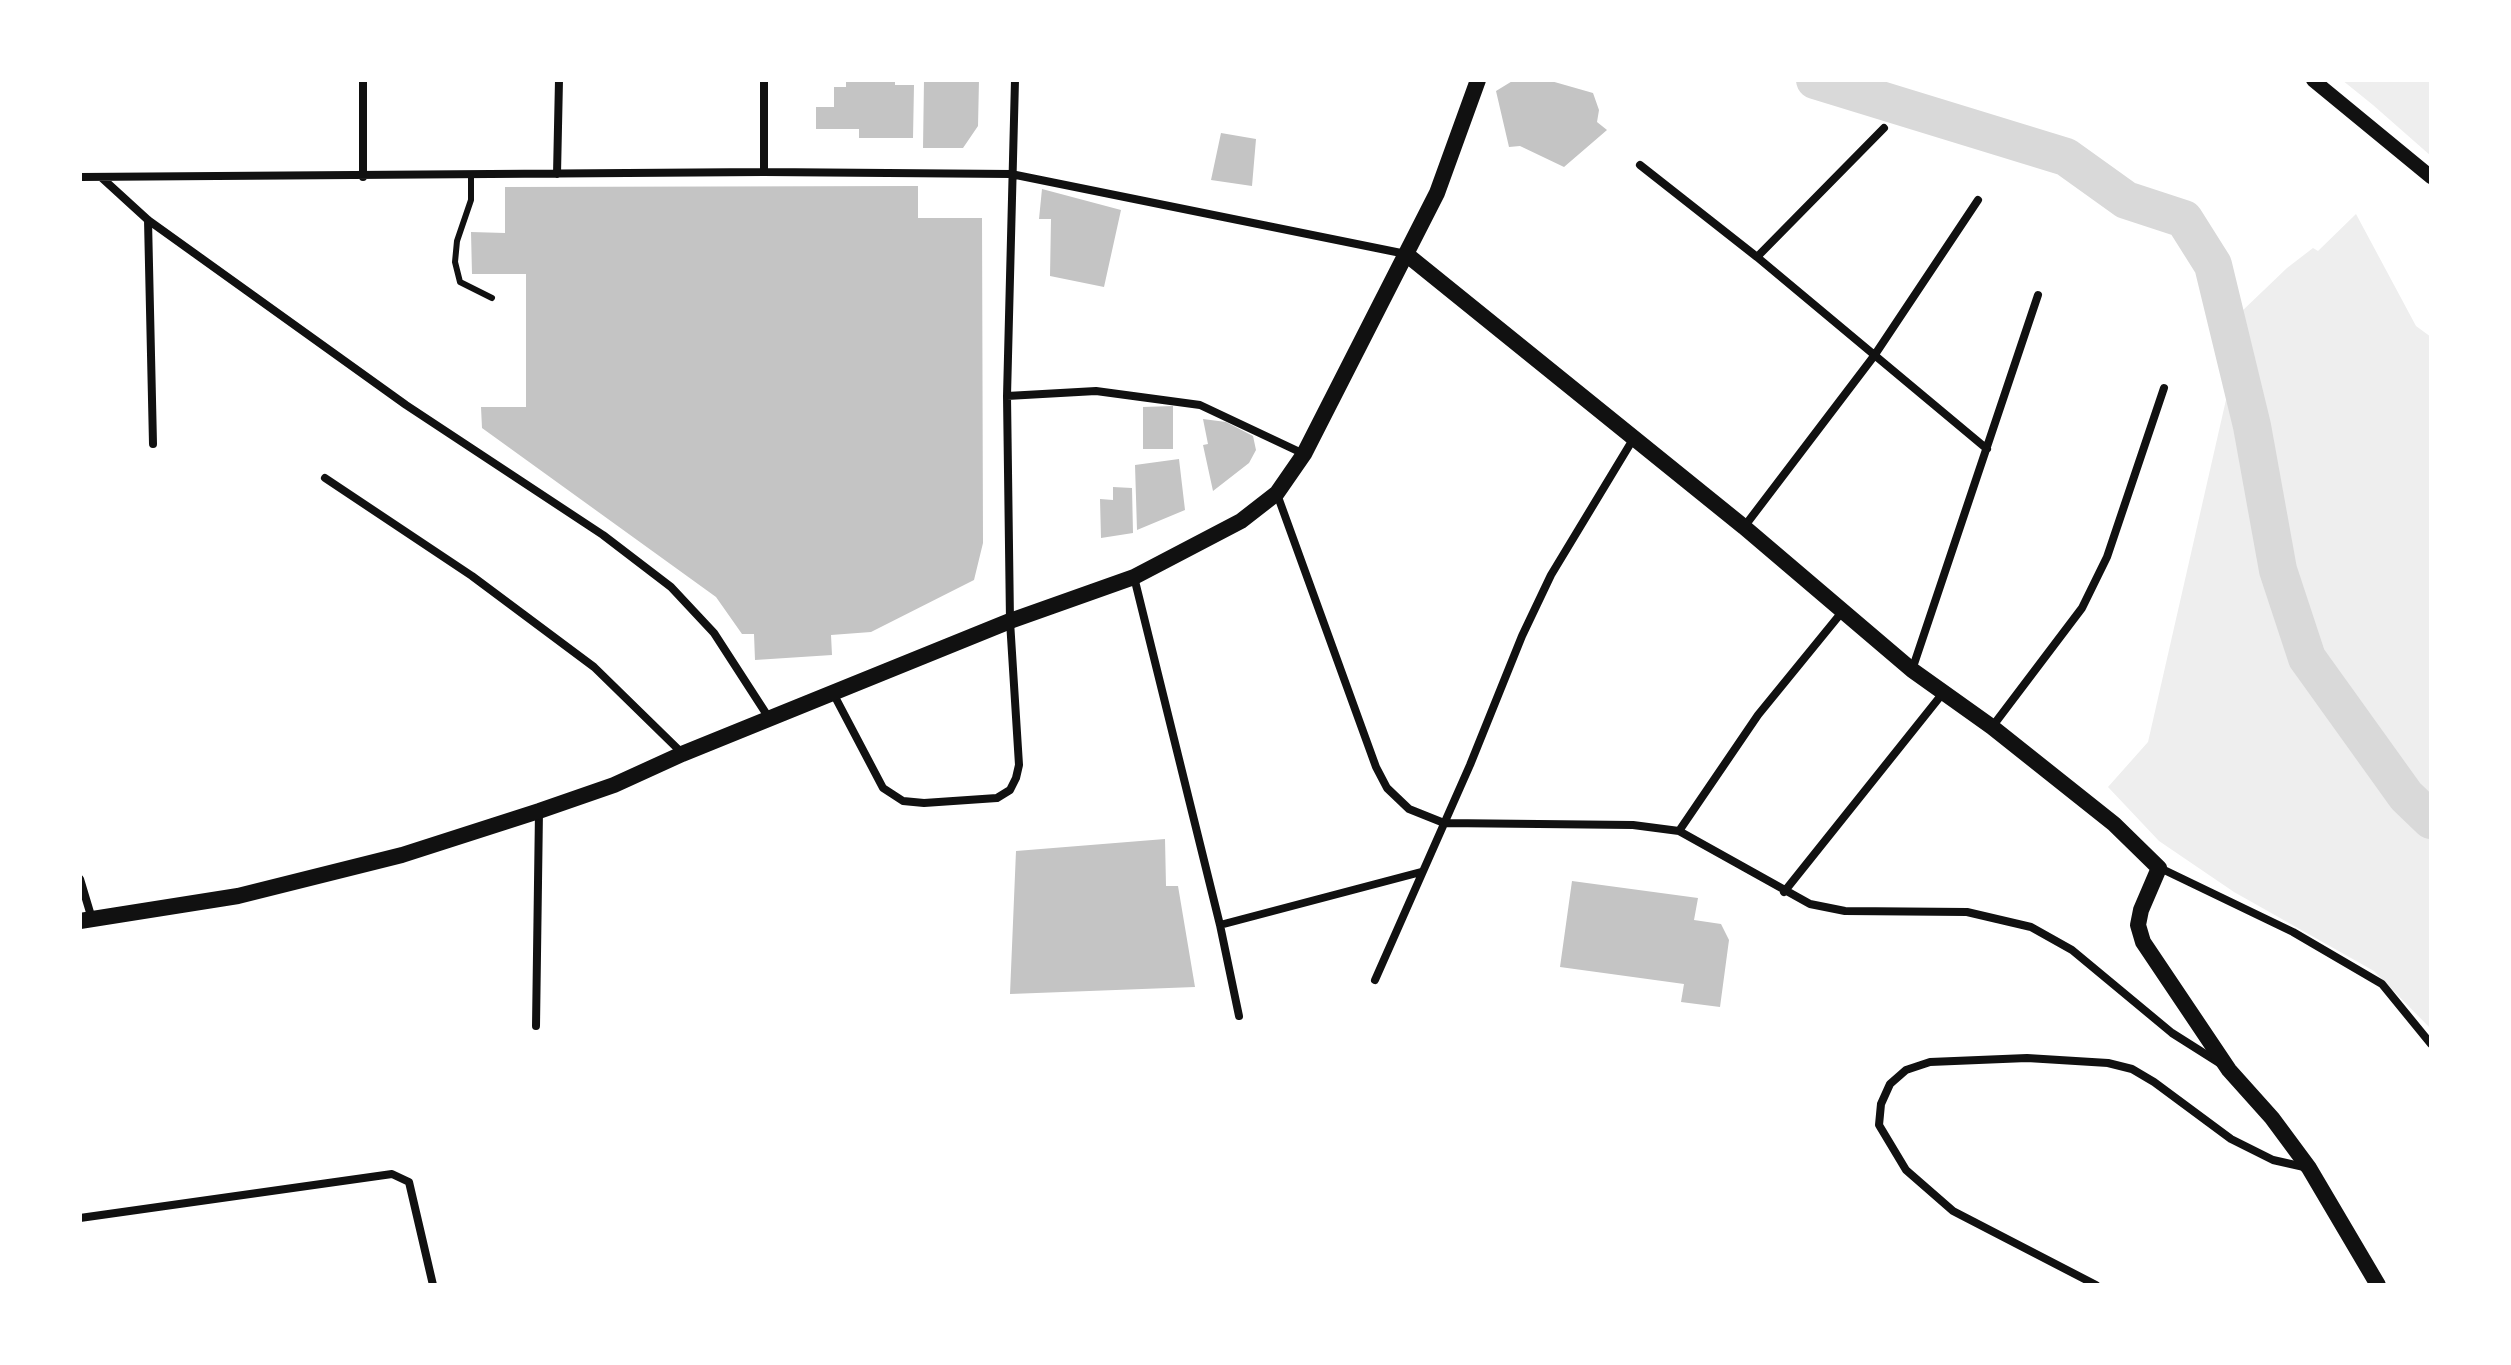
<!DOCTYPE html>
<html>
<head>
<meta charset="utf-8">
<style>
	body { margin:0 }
	#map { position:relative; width:2511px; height:1365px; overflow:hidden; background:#fff; font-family:"Public Sans",sans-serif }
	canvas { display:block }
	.frame { position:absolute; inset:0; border:82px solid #fff; pointer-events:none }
</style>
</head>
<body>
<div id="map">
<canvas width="2511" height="1365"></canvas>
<div class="frame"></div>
</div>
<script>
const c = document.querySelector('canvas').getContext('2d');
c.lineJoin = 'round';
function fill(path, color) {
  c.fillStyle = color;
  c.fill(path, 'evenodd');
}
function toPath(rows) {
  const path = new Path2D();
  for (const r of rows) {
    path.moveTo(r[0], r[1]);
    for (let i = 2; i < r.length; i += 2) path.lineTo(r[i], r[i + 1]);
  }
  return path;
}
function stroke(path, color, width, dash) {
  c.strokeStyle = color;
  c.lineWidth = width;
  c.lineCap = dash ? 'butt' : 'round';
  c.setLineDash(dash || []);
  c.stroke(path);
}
const green = toPath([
	[2342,80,2431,80,2431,156,2373,105],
	[2356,214,2416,326,2431,337,2431,1029,2374,971,2234,892,2159,841,2108,787,2148,742,2241,334,2241,312,2287,268,2313,248,2318,251]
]);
const river = toPath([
	[1815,80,2066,157,2126,200,2184,219,2213,265,2252,426,2278,570,2307,658,2406,796,2431,820]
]);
const building = toPath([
	[846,80,895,80,895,85,914,85,913,138,859,138,859,129,816,129,816,107,834,107,834,87,846,87],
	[924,80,979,80,978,126,963,148,923,148],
	[1514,80,1551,81,1593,93,1599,110,1597,122,1607,130,1564,167,1520,146,1509,147,1496,91],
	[1221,133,1256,139,1252,186,1211,180],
	[918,186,918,218,982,218,983,543,974,580,871,632,831,635,832,655,755,660,754,634,742,634,716,597,482,428,481,407,526,407,526,274,472,274,471,232,505,233,505,187],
	[1042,189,1121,210,1104,287,1050,276,1051,219,1039,219],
	[1173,406,1173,449,1143,449,1143,407],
	[1203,419,1226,422,1253,436,1256,450,1249,463,1213,491,1203,445,1208,444],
	[1179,459,1185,510,1137,530,1135,465],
	[1113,487,1132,488,1133,533,1101,538,1100,499,1113,500],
	[1165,839,1166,886,1178,886,1195,987,1010,994,1016,851],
	[1572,881,1698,898,1694,920,1721,924,1729,940,1720,1007,1681,1002,1684,984,1560,967]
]);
const service = toPath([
	[471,175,471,200,457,241,455,262,460,282,492,298]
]);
const minor = toPath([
	[363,80,363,177],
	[1640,165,1757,257,1987,449],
	[764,172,764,80],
	[557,174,559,80],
	[80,177,764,172,1011,174,1406,254],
	[102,178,148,220,406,405,603,535,671,587,714,633,769,718],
	[148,220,153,444],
	[1757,257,1884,128],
	[1007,396,1096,391,1200,405,1304,454],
	[325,478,472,576,594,667,682,753],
	[1277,494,1376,767,1387,788,1409,809,1444,823,1633,825,1679,831,1810,904,1845,911,1967,912,2031,927,2072,950,2172,1033,2221,1064],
	[1744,527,1874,356,1978,200],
	[1134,577,1220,925,1239,1016],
	[1912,670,2038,295],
	[833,693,883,788,903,801,924,803,997,798,1010,790,1016,778,1019,765,1010,621,1007,396,1015,80],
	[1992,727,2082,608,2107,557,2164,388],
	[1679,831,1758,715,1842,612],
	[2160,868,2293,932,2382,984,2431,1044],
	[80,879,92,919],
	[1784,892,1943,693],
	[1220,925,1421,872],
	[1375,980,1470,765,1522,636,1551,575,1632,441],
	[536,1026,539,811],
	[80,1218,392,1174,409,1182,433,1285],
	[2096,1285,1953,1211,1906,1170,1879,1125,1881,1104,1890,1084,1906,1070,1930,1062,2027,1058,2108,1063,2132,1069,2154,1082,2231,1139,2273,1160,2304,1167]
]);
const tertiary = toPath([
	[2313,80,2431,177]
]);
const secondary = toPath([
	[1406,254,1744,527,1912,670,1992,727,2114,824,2159,868,2141,910,2138,925,2143,942,2229,1070,2272,1118,2309,1168,2378,1285],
	[80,921,238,896,402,855,539,811,614,785,682,754,1010,621,1134,577,1241,521,1277,493,1304,454,1437,193,1478,80]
]);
fill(green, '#eee');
stroke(river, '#d9d9d9', 38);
fill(building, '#c4c4c4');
stroke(service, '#111', 6);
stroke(minor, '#111', 8);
stroke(tertiary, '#111', 14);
stroke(secondary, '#111', 16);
</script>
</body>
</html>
